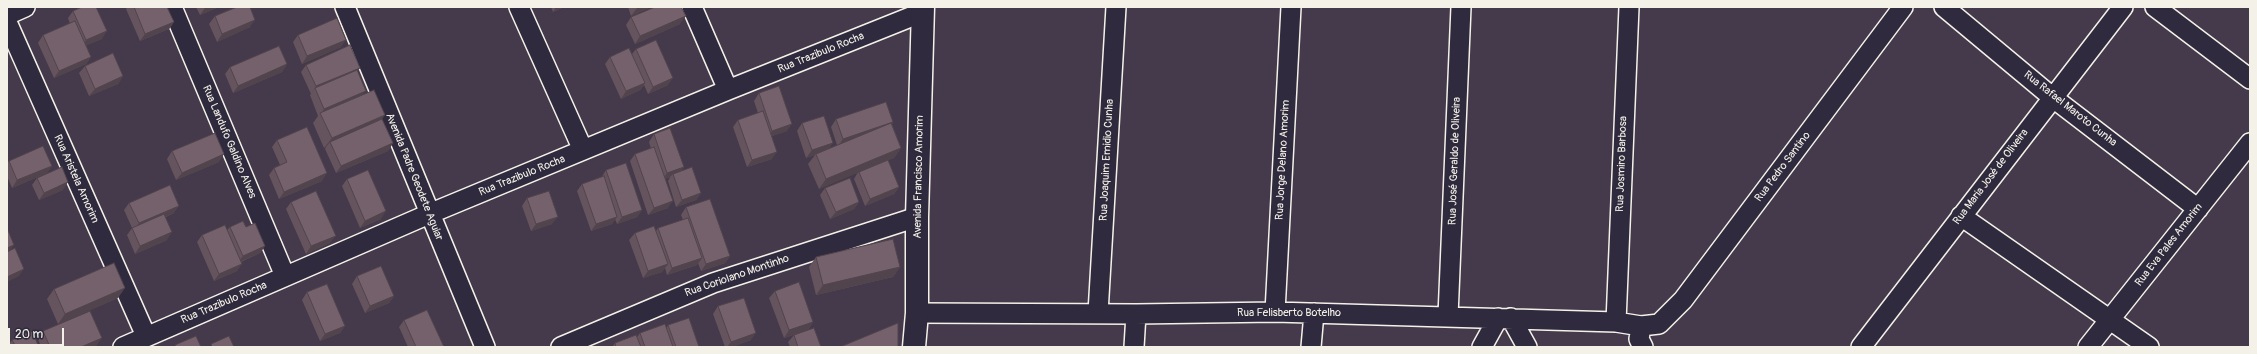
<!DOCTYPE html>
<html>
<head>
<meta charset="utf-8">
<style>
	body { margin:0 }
	#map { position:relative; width:2257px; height:354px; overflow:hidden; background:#443a4b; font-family:Pangolin,sans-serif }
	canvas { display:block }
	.frame { position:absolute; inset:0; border:8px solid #f4f1e8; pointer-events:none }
	.scale { position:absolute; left:8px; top:328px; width:56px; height:18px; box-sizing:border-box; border:2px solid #f4f1e8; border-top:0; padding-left:5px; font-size:12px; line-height:14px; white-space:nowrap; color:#f4f1e8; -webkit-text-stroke:3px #2f2a3d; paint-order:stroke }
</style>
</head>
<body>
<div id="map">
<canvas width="2257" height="354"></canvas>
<div class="frame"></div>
<div class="scale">20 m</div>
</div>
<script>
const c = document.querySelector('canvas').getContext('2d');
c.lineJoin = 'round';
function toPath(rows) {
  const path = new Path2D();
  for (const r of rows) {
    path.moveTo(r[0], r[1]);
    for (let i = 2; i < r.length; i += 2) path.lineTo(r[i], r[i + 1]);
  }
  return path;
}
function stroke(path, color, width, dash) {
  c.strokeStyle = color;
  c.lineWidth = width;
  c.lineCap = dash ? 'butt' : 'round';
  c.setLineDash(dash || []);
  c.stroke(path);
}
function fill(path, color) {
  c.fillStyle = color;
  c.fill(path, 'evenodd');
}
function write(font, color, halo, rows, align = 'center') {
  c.font = font + ' Pangolin,sans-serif';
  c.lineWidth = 3;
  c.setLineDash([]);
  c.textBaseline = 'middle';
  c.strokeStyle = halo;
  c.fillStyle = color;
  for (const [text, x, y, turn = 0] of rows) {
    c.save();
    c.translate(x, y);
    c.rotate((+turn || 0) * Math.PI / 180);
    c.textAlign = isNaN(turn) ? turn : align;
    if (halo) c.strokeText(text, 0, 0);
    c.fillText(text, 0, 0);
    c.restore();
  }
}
const street = toPath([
	[172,7,285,276],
	[345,7,485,347],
	[519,7,583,150],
	[692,7,728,90],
	[1944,7,2052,97,2198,209],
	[2155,7,2250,79],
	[7,15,25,7],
	[7,22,146,336],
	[1961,216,2149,347],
	[1275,312,1291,7],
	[917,313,1136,314,1275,312,1616,322,1641,326,1659,324,1683,300,1903,7],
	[1098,313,1116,7],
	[1448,316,1461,7],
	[1511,318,1527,347],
	[1616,322,1629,7],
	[1641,326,1639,339,1643,347],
	[123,347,429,214,728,90,923,12],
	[561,347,713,283,917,217],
	[1134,347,1136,314],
	[1311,347,1314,313],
	[1482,347,1498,318],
	[1861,347,2123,7],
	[2088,347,2250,143]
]);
const secondary = toPath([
	[914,347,917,313,917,217,923,7]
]);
const wall = toPath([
	[128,7,167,7,174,22,169,29,140,41,126,9],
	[196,7,219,7,200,15],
	[551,7,564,7,553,12],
	[628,7,651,7,631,16],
	[73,11,102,39,86,45,91,57,86,64,54,78,38,43,43,35,70,24,68,18],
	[215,16,250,27,217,42,209,24],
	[631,17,680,24,635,44,626,25],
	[298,35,341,47,302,64,293,42],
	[636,49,668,85,648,94,644,85,640,90,621,99,605,64,610,57,632,54],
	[287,64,282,72,233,93,225,74,230,67],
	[306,65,357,71,363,94,382,119,393,143,388,151,336,173,325,149,326,147,324,148,313,123,318,116,310,95,311,94,301,72],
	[85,66,123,76,118,84,89,96,79,73],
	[759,93,787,131,772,136,772,159,747,167,733,127,738,120,758,113,754,101],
	[836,119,893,122,892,124,901,148,894,158,888,160,899,187,894,194,865,206,854,179,858,172,819,189,808,164,815,155,806,158,797,131,802,123,830,148,837,145,831,127],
	[654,134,684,167,681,171,701,193,696,200,676,207,668,181,670,177,665,179,668,208,648,215,630,161,635,154,651,149,649,142],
	[277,140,322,181,279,199,269,175,274,168,280,165,272,147],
	[172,151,219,162,176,180,167,159],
	[9,161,52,166,47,173,12,188,7,176,7,163],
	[606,170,642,210,637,217,617,224,615,219,612,224,591,231,577,191,582,184,601,178],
	[37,178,63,190,39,200,32,185],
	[347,179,381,219,360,228,342,186],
	[825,188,859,202,854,209,830,219,820,195],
	[527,198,552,224,531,231,522,206],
	[291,202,330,243,306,254,286,209],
	[129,203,174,213,166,217,167,240,135,254,127,235,132,228,124,210],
	[686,207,730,256,725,263,701,271,698,263,697,265,667,275,665,268,662,272,643,278,629,240,635,233,656,231,658,228,683,220,681,215],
	[230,227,246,227,265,246,260,253,241,262,237,271,214,281,197,242,202,235,227,230],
	[816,257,900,267,893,277,816,295,809,267],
	[357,276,394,296,389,303,365,313,352,284],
	[54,289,118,298,58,324,47,299],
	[775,291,813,322,808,330,784,338,769,298],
	[307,292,345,326,340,333,320,341,302,300],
	[718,306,751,340,732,347,725,347,713,314],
	[404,320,444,347,408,347,399,327],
	[668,325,699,347,612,347,615,343,637,337,640,333,666,329],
	[43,331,97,345,93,347,41,347,38,339],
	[794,335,821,347,790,347,788,342],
	[12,340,39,347,7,347]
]);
const shadedWall = toPath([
	[207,7,219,7,200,15,205,8],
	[556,7,564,7,553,12],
	[639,7,651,7,631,16,637,8],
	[686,16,680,24,635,44,640,36],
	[255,20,250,27,217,42,222,34],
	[174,22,169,29,140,41,145,34],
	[107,31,102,39,81,48,86,40],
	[346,40,341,47,302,64,307,56],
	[91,57,86,64,54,78,59,71],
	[287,64,282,72,233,93,238,86],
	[360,68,355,75,315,88,311,94,316,86],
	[123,76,118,84,89,96,95,89],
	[673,78,668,85,648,94,653,87],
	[645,83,640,90,621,99,626,91],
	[366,91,361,98,321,114,324,109],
	[385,115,378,125,330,142,326,147,324,148,332,138],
	[893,122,888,129,838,146,843,139],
	[792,124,787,131,767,138,772,131],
	[393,143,388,151,336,173,341,166],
	[833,143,828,150,816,154,815,155,806,158,812,150],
	[901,148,894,158,819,189,826,179],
	[777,152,772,159,747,167,752,160],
	[224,154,219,162,176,180,182,173],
	[52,166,47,173,12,188,17,180],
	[684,167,679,175,673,174,670,177,662,180,667,173],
	[327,173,322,181,279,199,284,192],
	[68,182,63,190,39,200,44,193],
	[899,187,894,194,865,206,870,199],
	[701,193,696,200,676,207,682,200],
	[673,201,668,208,648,215,654,208],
	[859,202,854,209,830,219,836,212],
	[179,206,174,213,133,231,139,223],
	[642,210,637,217,617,224,622,217],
	[386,211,381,219,360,228,365,221],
	[558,217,552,224,531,231,536,224],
	[617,217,612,224,591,231,596,224],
	[172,232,167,240,135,254,140,246],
	[336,236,330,243,306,254,311,246],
	[14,245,9,252,7,253,7,248],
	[265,246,260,253,237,263,243,256],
	[730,256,725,263,701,271,706,264],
	[702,258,697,265,667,275,672,268],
	[242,264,237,271,214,281,219,274],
	[668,264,662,272,643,278,648,271],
	[900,267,893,277,816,295,823,285],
	[24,269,19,276,7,282,7,277],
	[125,288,118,298,58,324,65,314],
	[394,296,389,303,365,313,370,306],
	[813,322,808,330,784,338,789,330],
	[345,326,340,333,320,341,325,334],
	[756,333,751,340,732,347,727,347,731,342],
	[102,338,97,345,93,347,81,347]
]);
const building = toPath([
	[82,7,96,7,107,31,86,40,73,11,82,7],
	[134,7,167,7,174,22,145,34,134,7],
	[237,7,250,7,255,20,222,34,215,16,237,7],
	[655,7,681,7,686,16,640,36,631,17,655,7],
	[337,18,346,40,307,56,298,35,337,18],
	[75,21,91,57,59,71,43,35,75,21],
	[656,40,673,78,653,87,636,49,656,40],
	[350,45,360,68,316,86,306,65,350,45],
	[279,46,287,64,238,86,230,67,279,46],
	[629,48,645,83,626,91,610,57,629,48],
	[113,53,123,76,95,89,85,66,113,53],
	[357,70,366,91,324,109,315,88,357,70],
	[779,86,792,124,772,131,759,93,779,86],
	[374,90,385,115,332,138,320,113,374,90],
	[886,102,893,122,843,139,836,119,886,102],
	[763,111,777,152,752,160,738,120,763,111],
	[824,116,833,143,812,150,802,123,824,116],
	[382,119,393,143,341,166,330,142,382,119],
	[891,123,901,148,826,179,816,154,891,123],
	[307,127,327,173,284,192,274,168,287,162,277,140,307,127],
	[670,128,684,167,667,173,654,134,670,128],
	[215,133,224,154,182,173,172,151,215,133],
	[43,146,52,166,17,180,9,161,43,146],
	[654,147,673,201,654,208,635,154,654,147],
	[888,160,899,187,870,199,859,172,888,160],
	[626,163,642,210,622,217,606,170,626,163],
	[62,167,68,182,44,193,37,178,62,167],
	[692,167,701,193,682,200,673,174,692,167],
	[368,170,386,211,365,221,347,179,368,170],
	[604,176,617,217,596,224,582,184,604,176],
	[850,178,859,202,836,212,825,188,850,178],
	[170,185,179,206,139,223,129,203,170,185],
	[316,191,336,236,311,246,291,202,316,191],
	[549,191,558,217,536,224,527,198,549,191],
	[710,199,730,256,706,264,686,207,710,199],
	[164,214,172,232,140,246,132,228,164,214],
	[688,218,702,258,672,268,658,228,688,218],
	[243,221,246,227,255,223,265,246,243,256,230,227,243,221],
	[225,225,242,264,219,274,202,235,225,225],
	[654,226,668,264,648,271,635,233,654,226],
	[7,228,14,245,7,248,7,228],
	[893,239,900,267,823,285,816,257,893,239],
	[15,248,24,269,7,277,7,252,15,248],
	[114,263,125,288,65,314,54,289,114,263],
	[381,266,394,296,370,306,357,276,381,266],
	[799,282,813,322,789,330,775,291,799,282],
	[327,284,345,326,325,334,307,292,327,284],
	[744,298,756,333,731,342,718,306,744,298],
	[427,310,444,347,416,347,404,320,427,310],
	[90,311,102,338,81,347,50,347,43,331,90,311],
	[689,318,699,347,676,347,668,325,689,318],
	[898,323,898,347,840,347,898,323],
	[665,324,673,347,645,347,640,333,665,324],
	[814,328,821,347,798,347,794,335,814,328],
	[32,331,39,347,16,347,12,340,32,331],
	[636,335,641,347,616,347,615,343,636,335],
	[196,336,201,347,176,347,175,345,196,336],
	[229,336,234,347,212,347,211,344,229,336]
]);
const streetNames = [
	["Rua Trazibulo Rocha",821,53,-22],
	["Rua Rafael Maroto Cunha",2070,109,38],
	["Rua Landufo Galdino Alves",229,142,67],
	["Rua Joaquim Emidio Cunha",1107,160,-87],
	["Rua Jorge Delano Amorim",1283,160,-87],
	["Rua José Geraldo de Oliveira",1455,161,-88],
	["Rua Josmiro Barbosa",1622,164,-88],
	["Rua Pedro Santino",1783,167,-53],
	["Rua Trazibulo Rocha",522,176,-22],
	["Avenida Padre Geodete Aguiar",414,177,68],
	["Avenida Francisco Amorim",919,177,-89],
	["Rua Maria José de Oliveira",1991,177,-53],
	["Rua Aristela Amorim",76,179,66],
	["Rua Eva Pales Amorim",2169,245,-52],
	["Rua Coriolano Montinho",737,276,-19],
	["Rua Trazibulo Rocha",224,303,-23],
	["Rua Felisberto Botelho",1289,313]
];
stroke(street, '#f4f1e8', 22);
stroke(secondary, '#f4f1e8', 25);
stroke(street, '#2f2a3d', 19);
stroke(secondary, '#2f2a3d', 22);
fill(wall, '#65535d');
fill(shadedWall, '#52444c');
fill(building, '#75616c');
stroke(building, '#52444c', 1);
write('11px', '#f4f1e8', '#2f2a3d', streetNames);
</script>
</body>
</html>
